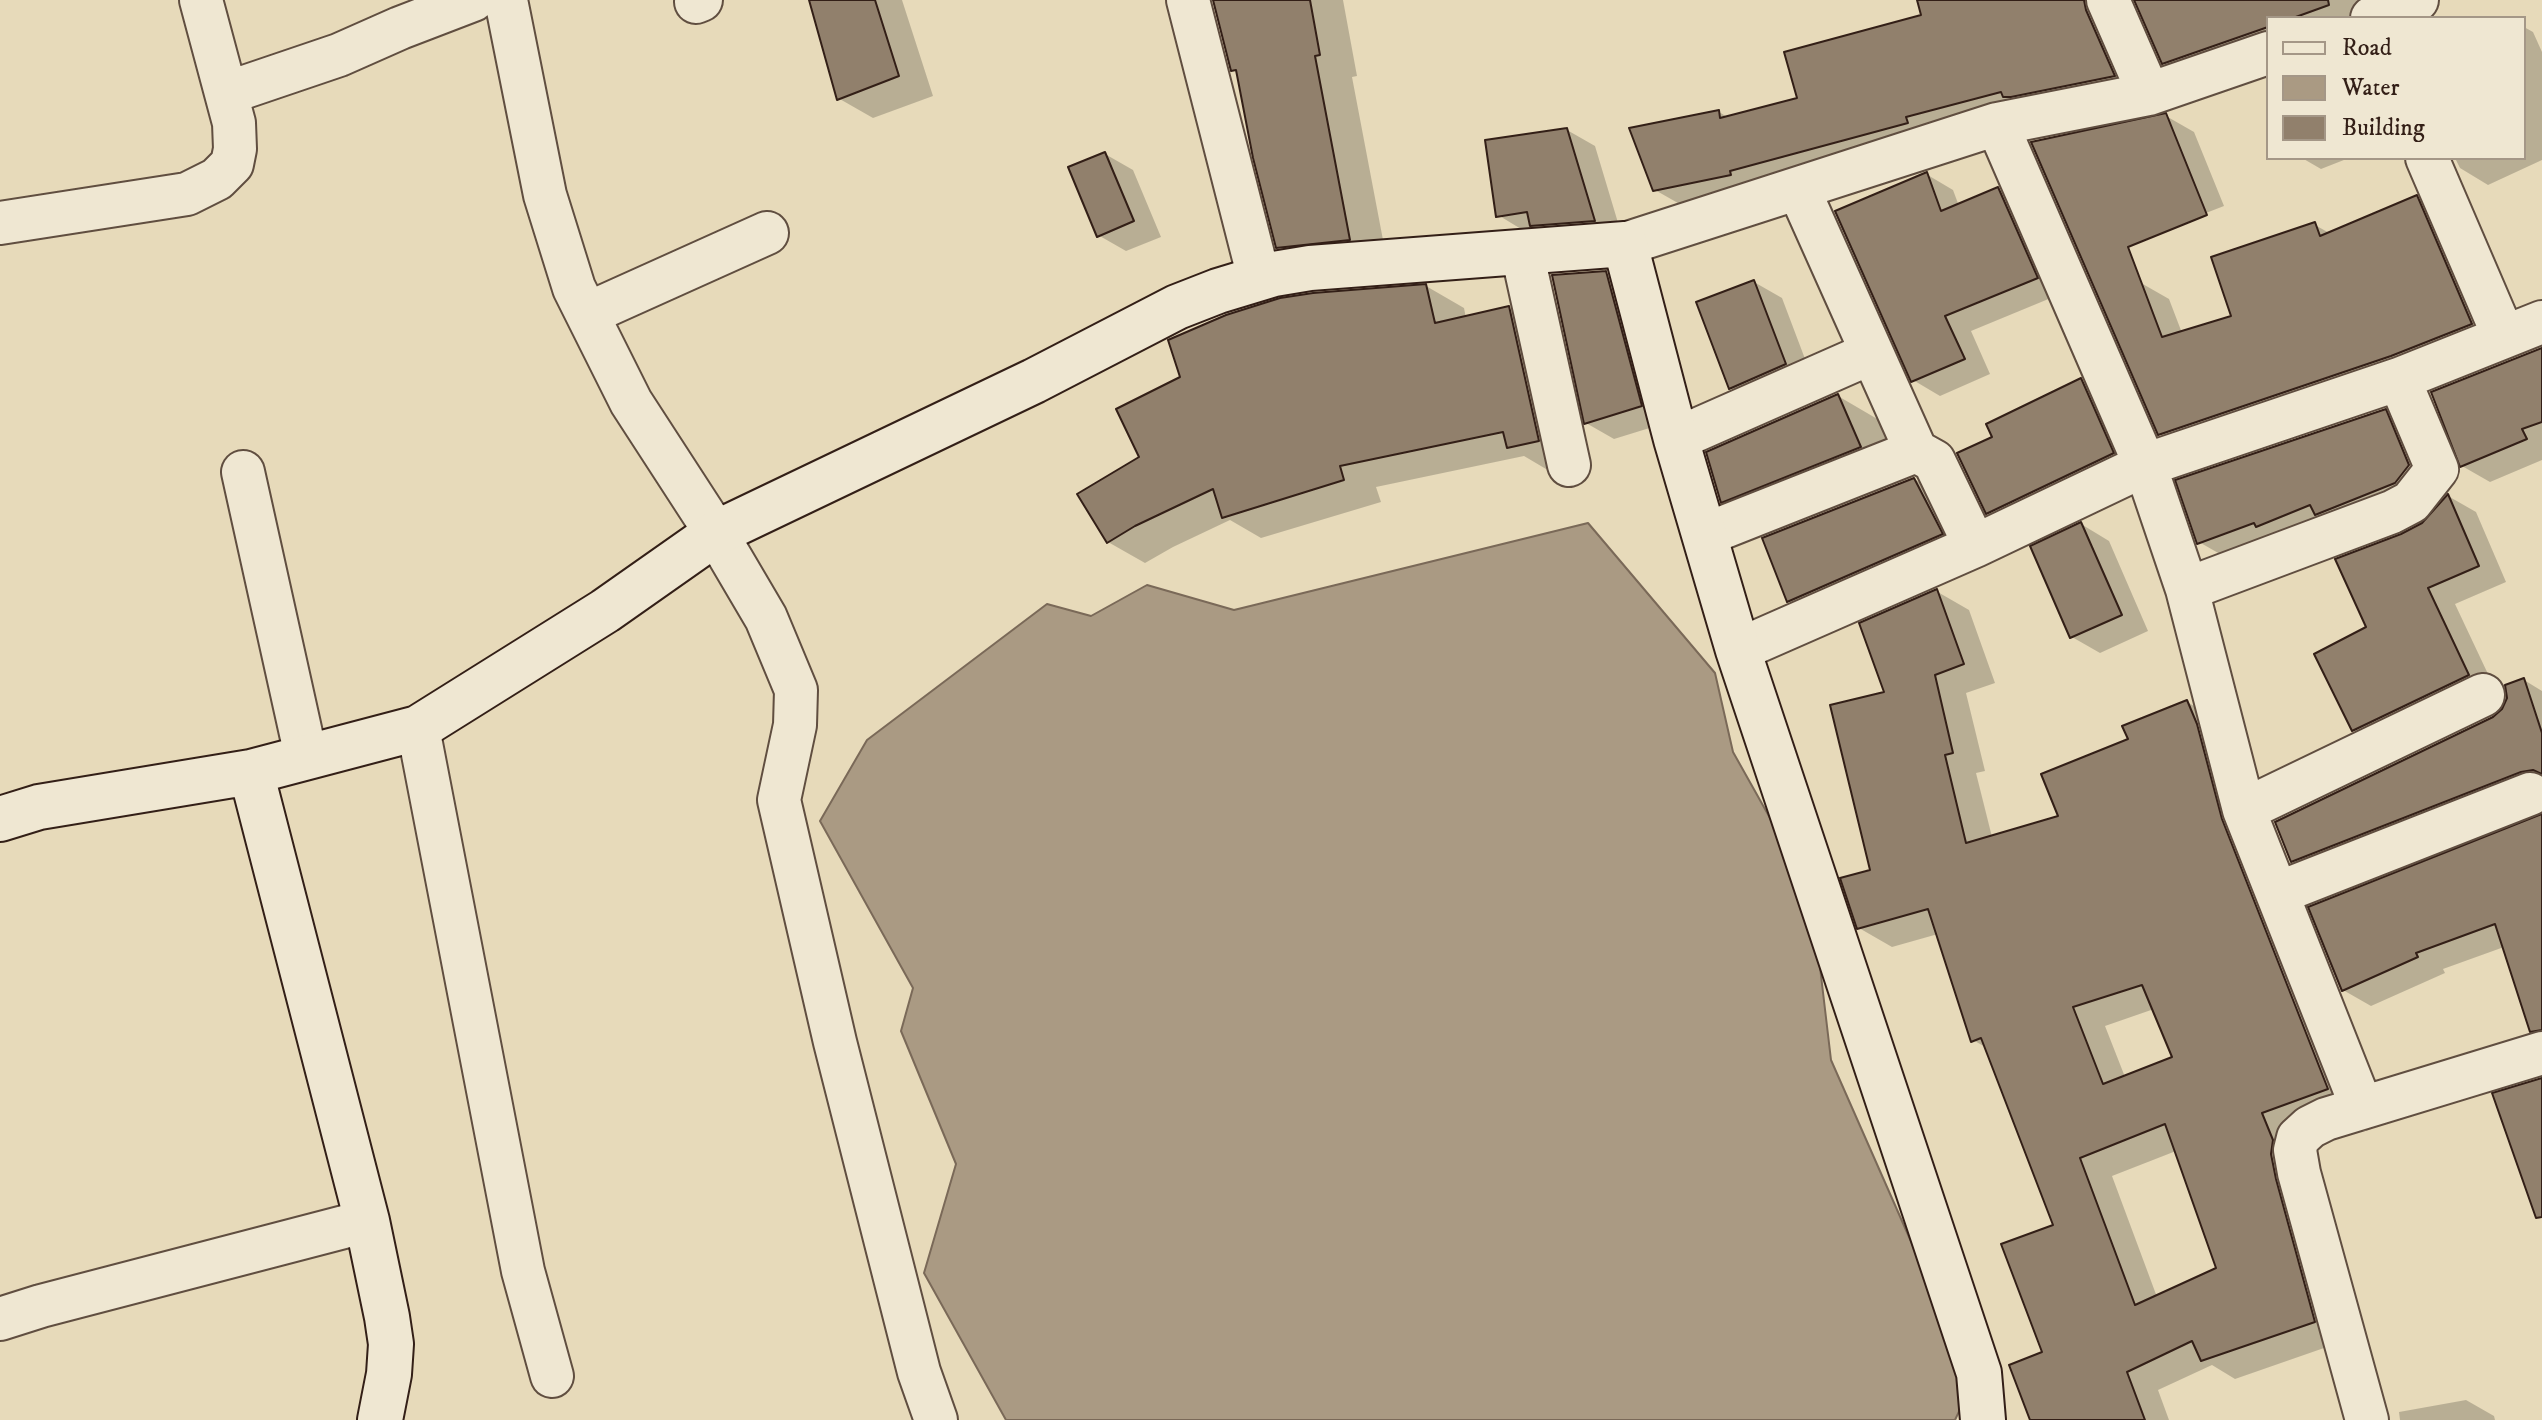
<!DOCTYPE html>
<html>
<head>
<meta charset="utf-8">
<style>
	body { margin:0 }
	#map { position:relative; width:2542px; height:1420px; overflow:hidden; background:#e7daba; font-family:"IM FELL DW Pica",serif }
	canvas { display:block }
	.legend { position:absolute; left:2266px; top:16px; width:260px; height:144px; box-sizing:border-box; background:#efe7d2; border:2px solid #a49787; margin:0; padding:10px 14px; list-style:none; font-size:24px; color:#331f17 }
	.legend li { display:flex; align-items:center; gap:16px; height:40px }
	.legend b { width:40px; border:2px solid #a49787 }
</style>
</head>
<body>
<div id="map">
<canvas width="2542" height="1420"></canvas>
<ul class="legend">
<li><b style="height:10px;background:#efe7d2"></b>Road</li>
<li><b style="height:22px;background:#aa9a83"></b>Water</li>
<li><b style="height:22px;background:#91806c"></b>Building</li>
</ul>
</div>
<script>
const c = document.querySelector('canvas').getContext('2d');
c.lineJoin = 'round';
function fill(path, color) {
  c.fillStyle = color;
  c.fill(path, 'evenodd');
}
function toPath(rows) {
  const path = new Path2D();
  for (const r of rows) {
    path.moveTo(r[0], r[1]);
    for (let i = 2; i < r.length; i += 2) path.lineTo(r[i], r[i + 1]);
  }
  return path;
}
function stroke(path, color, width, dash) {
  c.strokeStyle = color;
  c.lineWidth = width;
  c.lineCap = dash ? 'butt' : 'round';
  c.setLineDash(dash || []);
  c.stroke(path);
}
const water = toPath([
	[1588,523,1715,673,1733,752,1811,891,1831,1060,1973,1382,1955,1420,1006,1420,924,1273,956,1164,901,1031,913,988,820,821,867,740,1047,604,1091,616,1147,585,1234,610,1588,523]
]);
const shadow = toPath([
	[811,0,902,0,933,96,873,118,838,98],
	[1215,0,1343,0,1357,76,1352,77,1387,261,1316,269,1278,247,1239,73,1233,70],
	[1940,0,2135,0,2125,8,2151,97,1692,211,1655,190,1719,112,1729,118,1799,99,1924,16],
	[2136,0,2437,0,2387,18,2268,18,2268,60,2201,84,2164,63],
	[2524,27,2533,32,2542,52,2542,160,2488,185,2460,168,2455,158,2524,158],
	[2166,116,2194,132,2224,206,2103,253],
	[1567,130,1595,146,1622,236,1526,232,1498,215],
	[1105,154,1133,170,1161,237,1126,251,1098,235],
	[2302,158,2349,158,2321,169],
	[1926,174,1953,190,1959,206,1998,189,2025,205,2063,293,1971,331,1990,374,1940,396,1913,380],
	[2417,197,2445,213,2499,340,2188,450,2160,434,2141,283,2169,299,2182,333,2233,317,2315,225,2331,234],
	[1606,273,1634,289,1669,422,1614,439,1586,423],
	[1754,282,1782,298,1813,380,1759,404,1731,388],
	[1426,286,1464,308,1466,318,1509,308,1546,330,1576,462,1546,469,1524,456,1376,487,1381,502,1261,538,1230,520,1173,547,1145,563,1108,542],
	[2542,350,2542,460,2490,482,2462,466],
	[2081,381,2119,402,2150,475,2025,534,1988,513,1994,438],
	[1838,396,1879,420,1901,470,1763,525,1722,501],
	[2385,411,2413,427,2437,482,2227,558,2199,542],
	[1916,480,1944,497,1969,550,1817,617,1789,601,1764,539],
	[2448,496,2476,512,2506,582,2455,604,2496,691,2382,746,2354,730,2369,628,2423,525],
	[2081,524,2109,541,2148,631,2100,653,2072,637],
	[1936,591,1969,610,1995,683,1966,693,1985,771,1976,773,1992,837,2061,818,2130,740,2187,702,2220,721,2360,1107,2294,1131,2347,1340,2235,1379,2212,1365,2158,1390,2169,1420,2032,1420,2044,1353,2056,1226,1987,1048,1973,1040,1938,934,1892,947,1859,928,1872,871,1886,693],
	[2154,1009,2175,1058,2125,1077,2105,1026],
	[2176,1151,2218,1269,2157,1297,2112,1176],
	[2524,680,2542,691,2542,790,2320,877,2292,861,2494,718,2504,710],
	[2542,816,2542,1036,2531,1030,2504,947,2443,969,2445,973,2371,1006,2343,990],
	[2466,1400,2494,1416,2495,1420,2400,1420,2399,1412]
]);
const building = toPath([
	[809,0,875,0,899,76,837,100,809,0],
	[1213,0,1310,0,1320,55,1315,56,1350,240,1276,248,1253,158,1236,70,1231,71,1213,0],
	[1917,0,2084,0,2086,10,2115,76,2011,97,2003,97,2001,92,1906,117,1908,123,1730,171,1731,175,1653,191,1629,128,1719,110,1720,118,1797,98,1784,52,1921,15,1917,0],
	[2134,0,2328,0,2329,5,2293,18,2268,18,2268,27,2162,64,2134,0],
	[2166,113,2207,215,2128,247,2162,337,2231,316,2211,257,2315,222,2320,236,2417,195,2472,324,2391,356,2158,435,2031,142,2166,113],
	[1567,128,1595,221,1530,226,1527,212,1496,217,1485,140,1567,128],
	[1105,152,1134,221,1097,237,1068,167,1105,152],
	[1927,172,1941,211,1998,187,2038,278,1945,316,1965,359,1911,382,1835,211,1927,172],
	[1606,271,1642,406,1584,424,1552,275,1606,271],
	[1754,280,1786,364,1729,389,1696,302,1754,280],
	[1426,284,1435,323,1509,306,1539,441,1507,448,1503,432,1340,466,1344,480,1222,518,1213,489,1135,526,1107,543,1077,494,1139,457,1116,409,1180,377,1168,340,1226,315,1280,298,1313,293,1426,284],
	[2542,348,2542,422,2522,429,2527,439,2460,467,2431,392,2542,348],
	[2081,378,2114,453,1986,514,1957,453,1992,437,1986,424,2081,378],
	[1838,394,1861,447,1721,503,1706,452,1838,394],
	[2386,409,2409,465,2395,483,2315,515,2310,505,2256,527,2254,523,2197,544,2175,480,2386,409],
	[1914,478,1943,534,1787,602,1762,538,1914,478],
	[2448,494,2479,566,2428,588,2469,675,2352,731,2314,654,2366,627,2335,559,2401,534,2422,523,2448,494],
	[2081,522,2122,615,2070,638,2030,546,2081,522],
	[1937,589,1964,664,1935,675,1953,753,1945,755,1966,843,2058,816,2041,774,2128,739,2122,726,2187,700,2197,724,2222,819,2328,1089,2262,1113,2273,1140,2271,1154,2276,1179,2315,1322,2201,1361,2192,1341,2127,1372,2145,1420,2030,1420,2009,1365,2042,1352,2001,1244,2053,1225,1981,1038,1971,1042,1928,909,1857,929,1840,878,1870,870,1830,705,1884,692,1859,623,1937,589],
	[2142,985,2172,1057,2103,1084,2073,1007,2142,985],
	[2165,1124,2216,1268,2135,1305,2080,1158,2165,1124],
	[2524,678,2542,733,2542,774,2533,770,2521,772,2291,862,2275,822,2493,717,2502,709,2507,698,2505,685,2524,678],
	[2542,814,2542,1030,2530,1032,2495,924,2416,953,2418,957,2342,991,2308,907,2542,814],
	[2542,1078,2542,1217,2536,1218,2492,1093,2542,1078]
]);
const street = toPath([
	[506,0,545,195,574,288,631,402,716,533,766,618,796,690,795,725,779,800,835,1042,919,1372,936,1420],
	[1188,0,1259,278],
	[2108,0,2149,94],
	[696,2,701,0],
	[2372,18,2417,0],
	[227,93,339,55,400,28,473,0],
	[1997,124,2145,465,2187,589,2244,810,2362,1108],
	[2427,158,2504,337],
	[1799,190,1916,451,1934,461,1975,546],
	[0,223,187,194,217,179,232,164,235,149,234,123,201,0],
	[1625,244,1997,124,2149,94,2268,53],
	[1522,252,1569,465],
	[587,314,767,233],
	[1676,439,1871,353],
	[243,472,306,756],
	[1704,535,1916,451],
	[2187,589,2392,512,2411,502,2437,469,2399,379],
	[1738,650,1975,546,2145,465,2399,379,2542,322],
	[418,728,523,1271,552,1376],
	[2244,810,2483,695],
	[2278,893,2530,794],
	[0,1319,41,1306,367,1221],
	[2367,1420,2299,1173,2295,1150,2298,1138,2310,1127,2326,1119,2542,1053]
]);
const secondary = toPath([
	[251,772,367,1221,387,1317,391,1344,389,1374,380,1420],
	[0,819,39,807,251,772,418,728,605,611,716,533,1034,381,1177,307,1218,291,1274,274,1310,268,1625,244,1676,439,1738,650,1979,1373,1983,1420]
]);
fill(water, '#aa9a83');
stroke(water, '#7a6958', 2);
fill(shadow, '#0003');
fill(building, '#91806c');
stroke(building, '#331f17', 2);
stroke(street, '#604e40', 46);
stroke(secondary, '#331f17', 48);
stroke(street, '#efe7d2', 42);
stroke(secondary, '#efe7d2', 44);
</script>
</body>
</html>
